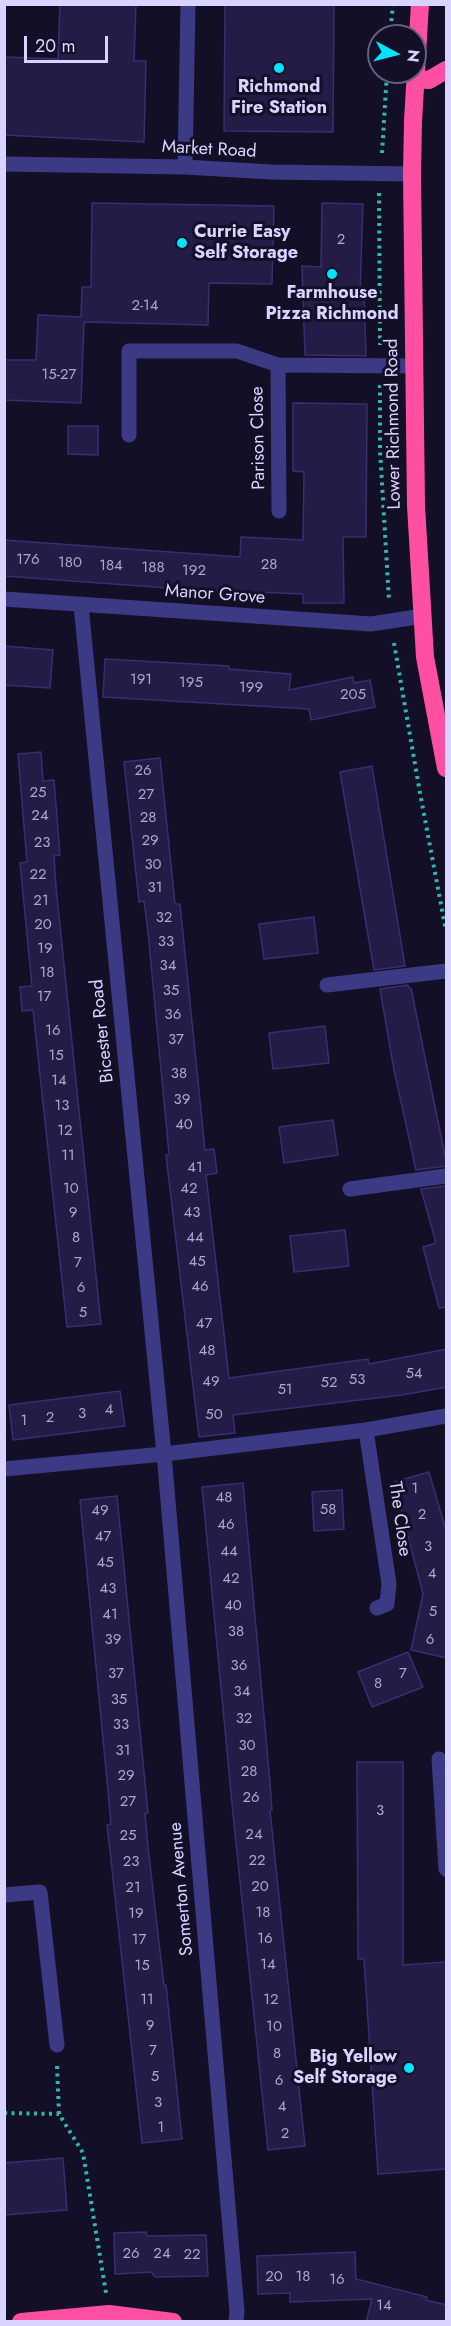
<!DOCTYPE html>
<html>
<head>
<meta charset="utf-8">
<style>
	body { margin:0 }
	#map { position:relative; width:451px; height:2326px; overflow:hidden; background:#130f26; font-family:Jost,sans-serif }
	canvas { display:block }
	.frame { position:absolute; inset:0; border:6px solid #d9d4ff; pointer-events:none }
	.north { position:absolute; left:367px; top:24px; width:60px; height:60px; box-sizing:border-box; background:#130f26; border:2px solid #625e7d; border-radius:50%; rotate:97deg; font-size:16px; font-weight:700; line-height:24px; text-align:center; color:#d9d4ff }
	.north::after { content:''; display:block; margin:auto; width:21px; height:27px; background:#00e5ff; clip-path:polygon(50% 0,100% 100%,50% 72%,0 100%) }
	.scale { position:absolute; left:24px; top:36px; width:84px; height:27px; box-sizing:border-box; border:3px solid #d9d4ff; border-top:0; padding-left:8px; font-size:18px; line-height:21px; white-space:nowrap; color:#d9d4ff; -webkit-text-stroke:4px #130f26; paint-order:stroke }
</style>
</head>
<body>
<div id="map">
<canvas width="451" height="2326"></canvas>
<div class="frame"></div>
<div class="north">N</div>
<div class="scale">20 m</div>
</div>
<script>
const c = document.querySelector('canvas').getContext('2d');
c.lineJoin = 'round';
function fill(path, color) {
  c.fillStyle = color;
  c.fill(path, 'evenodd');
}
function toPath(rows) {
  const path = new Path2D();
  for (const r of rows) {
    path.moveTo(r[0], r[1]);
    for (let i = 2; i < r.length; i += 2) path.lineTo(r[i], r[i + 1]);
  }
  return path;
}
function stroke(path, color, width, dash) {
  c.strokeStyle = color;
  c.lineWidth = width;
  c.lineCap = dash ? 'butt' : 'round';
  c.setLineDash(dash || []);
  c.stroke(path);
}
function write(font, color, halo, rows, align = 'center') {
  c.font = font + ' Jost,sans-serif';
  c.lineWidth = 6;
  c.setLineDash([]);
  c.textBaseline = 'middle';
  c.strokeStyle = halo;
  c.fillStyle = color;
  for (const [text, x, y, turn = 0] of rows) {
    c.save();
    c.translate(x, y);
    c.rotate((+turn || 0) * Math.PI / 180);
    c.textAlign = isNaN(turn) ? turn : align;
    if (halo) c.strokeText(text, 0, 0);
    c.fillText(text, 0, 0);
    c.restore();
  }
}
const building = toPath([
	[60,4,136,4,134,61,146,61,144,142,4,135,4,57,58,59,60,4],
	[225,4,334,4,333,132,224,131,225,4],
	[92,203,274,206,272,284,209,283,208,325,84,322,81,403,4,400,4,360,36,360,38,315,81,317,82,287,91,287,92,203],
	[322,203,363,204,360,292,364,292,366,356,305,355,302,266,321,267,322,203],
	[293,403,367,404,366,537,343,537,344,603,303,603,303,594,182,589,4,576,4,540,240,557,241,537,303,540,304,472,293,471,293,403],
	[68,426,98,426,98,455,68,454,68,426],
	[4,646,53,650,50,688,4,685,4,646],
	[105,659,229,666,229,669,291,674,289,690,353,677,354,683,370,680,375,707,311,720,309,709,103,697,105,659],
	[41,752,43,781,54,780,60,855,54,856,56,887,101,1324,67,1327,33,1010,22,1011,20,987,32,986,20,863,27,862,18,754,41,752],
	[160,758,175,904,180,904,205,1150,214,1149,217,1173,206,1175,229,1378,368,1359,369,1364,447,1349,447,1387,402,1395,233,1415,235,1433,199,1437,166,1155,169,1154,148,932,144,901,139,902,124,762,160,758],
	[372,766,405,966,374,970,340,772,372,766],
	[314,917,318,953,264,959,259,924,314,917],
	[408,985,409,988,411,988,447,1166,416,1170,394,1070,380,989,408,985],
	[325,1026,329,1063,273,1069,269,1033,325,1026],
	[333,1120,338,1155,284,1163,279,1127,333,1120],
	[447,1186,447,1307,439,1308,423,1247,436,1243,421,1189,447,1186],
	[345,1230,349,1266,294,1272,290,1236,345,1230],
	[120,1391,125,1426,13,1440,9,1405,120,1391],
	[429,1472,447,1534,447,1658,411,1650,423,1594,394,1482,429,1472],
	[243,1483,270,1783,272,1810,270,1810,305,2146,268,2150,233,1814,202,1487,243,1483],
	[342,1490,344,1529,314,1531,312,1492,342,1490],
	[117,1496,148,1813,145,1813,148,1847,164,1986,166,1985,182,2139,142,2143,110,1851,107,1825,111,1824,108,1791,80,1500,117,1496],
	[408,1652,423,1687,372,1707,358,1672,408,1652],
	[357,1762,403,1762,403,1965,447,1962,447,2169,378,2174,364,1959,358,1959,357,1762],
	[63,2158,67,2210,4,2215,4,2163,63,2158],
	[146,2232,147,2236,206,2235,208,2276,155,2277,151,2272,115,2274,114,2233,146,2232],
	[355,2252,356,2279,427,2297,426,2300,447,2305,447,2322,366,2322,372,2299,290,2302,290,2293,258,2294,257,2256,355,2252]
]);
const path = toPath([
	[390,36,393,4],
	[382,153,387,72],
	[379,193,380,345],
	[380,385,380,450,389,600],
	[394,643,420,793,446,931],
	[57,2066,59,2114,83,2153,106,2293],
	[4,2113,59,2114]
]);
const minor = toPath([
	[4,164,185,167,271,172,412,174],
	[185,167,188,4],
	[278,365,279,511],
	[129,435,129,351,237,351,278,365,414,366],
	[4,599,371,624,423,616],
	[81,605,164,1454,237,2311,236,2322],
	[327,985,446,971],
	[350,1189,446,1176],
	[366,1430,389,1584,387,1604,377,1608],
	[4,1469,164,1454,366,1430,446,1416],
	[439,1759,446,1869],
	[4,1895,40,1892,57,2045]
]);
const highway = toPath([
	[420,4,413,121,412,174,416,506,425,657,446,768],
	[415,79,429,80,446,70],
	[21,2322,109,2314,173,2322]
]);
const markers = [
	[279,68,6,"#00e5ff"],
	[182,243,6,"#00e5ff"],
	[332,274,6,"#00e5ff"],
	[409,2068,6,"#00e5ff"]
];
const numberNames = [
	["2",341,240],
	["2-14",145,306],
	["15-27",59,375],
	["176",28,560],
	["180",70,563],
	["28",269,565],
	["184",111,566],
	["188",153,568],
	["192",194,571],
	["191",141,680],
	["195",191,683],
	["199",251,688],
	["205",353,695],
	["26",143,771],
	["25",38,793],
	["27",146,795],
	["24",40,816],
	["28",148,818],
	["29",150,841],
	["23",42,843],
	["30",153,865],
	["22",38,875],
	["31",155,888],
	["21",41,901],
	["32",164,918],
	["20",43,925],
	["33",166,942],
	["19",45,949],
	["34",168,966],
	["18",47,973],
	["35",171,991],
	["17",44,997],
	["36",173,1015],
	["16",53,1031],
	["37",176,1040],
	["15",56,1056],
	["38",179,1074],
	["14",59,1081],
	["39",182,1100],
	["13",62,1106],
	["40",184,1125],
	["12",65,1131],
	["11",68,1156],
	["41",195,1168],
	["10",71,1189],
	["42",189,1189],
	["9",73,1213],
	["43",192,1213],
	["8",76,1238],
	["44",195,1238],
	["45",197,1262],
	["7",78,1263],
	["46",200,1287],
	["6",81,1288],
	["5",83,1313],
	["47",204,1324],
	["48",207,1351],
	["54",414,1374],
	["53",357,1380],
	["49",211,1382],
	["52",329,1383],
	["51",285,1390],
	["4",109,1410],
	["3",82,1414],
	["50",214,1415],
	["2",50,1418],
	["1",24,1421],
	["1",415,1489],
	["48",224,1498],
	["58",328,1510],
	["49",100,1511],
	["2",422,1515],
	["46",226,1525],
	["47",103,1537],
	["3",428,1547],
	["44",229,1552],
	["45",105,1563],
	["4",432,1574],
	["42",231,1579],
	["43",108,1589],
	["40",233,1606],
	["5",433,1612],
	["41",110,1615],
	["38",236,1632],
	["39",113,1640],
	["6",430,1640],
	["36",239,1666],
	["37",116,1674],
	["7",403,1674],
	["8",378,1684],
	["34",242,1692],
	["35",119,1700],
	["32",244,1719],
	["33",121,1725],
	["30",247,1746],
	["31",123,1751],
	["28",249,1772],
	["29",126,1776],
	["26",251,1798],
	["27",128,1802],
	["3",380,1811],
	["24",254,1835],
	["25",128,1836],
	["22",257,1861],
	["23",131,1862],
	["20",260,1887],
	["21",133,1888],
	["18",263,1913],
	["19",136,1914],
	["16",265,1939],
	["17",139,1940],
	["14",268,1965],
	["15",142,1966],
	["11",147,2000],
	["12",271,2000],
	["9",150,2026],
	["10",274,2027],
	["7",153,2051],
	["8",277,2054],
	["5",155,2077],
	["6",279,2081],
	["3",158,2103],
	["4",282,2107],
	["1",161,2128],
	["2",285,2134],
	["26",131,2254],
	["24",162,2254],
	["22",192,2255],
	["20",274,2277],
	["18",303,2277],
	["16",337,2280],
	["14",384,2306]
];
const poiNames = [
	["Richmond",279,88],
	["Fire Station",279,109],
	["Currie Easy",194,233,"left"],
	["Self Storage",194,254,"left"],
	["Farmhouse",332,294],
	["Pizza Richmond",332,315],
	["Big Yellow",397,2058,"right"],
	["Self Storage",397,2079,"right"]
];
const streetNames = [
	["Market Road",209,150,3],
	["Lower Richmond Road",394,424,-91],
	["Parison Close",259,438,-91],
	["Manor Grove",215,595,4],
	["Bicester Road",103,1031,-96],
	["The Close",399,1519,82],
	["Somerton Avenue",182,1889,-95]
];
fill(building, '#241b47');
stroke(building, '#3b2d73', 1.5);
stroke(path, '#2fb8b0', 4, [3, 4.5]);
stroke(minor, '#3d3a85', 15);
stroke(highway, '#ff4fa3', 18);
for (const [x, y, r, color] of markers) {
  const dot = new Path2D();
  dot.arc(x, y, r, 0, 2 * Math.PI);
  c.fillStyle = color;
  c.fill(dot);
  stroke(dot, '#130f26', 2);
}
write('15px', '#aca6d1', null, numberNames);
write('bold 18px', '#d9d4ff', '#130f26', poiNames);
write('18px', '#d9d4ff', '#130f26', streetNames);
</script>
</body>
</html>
